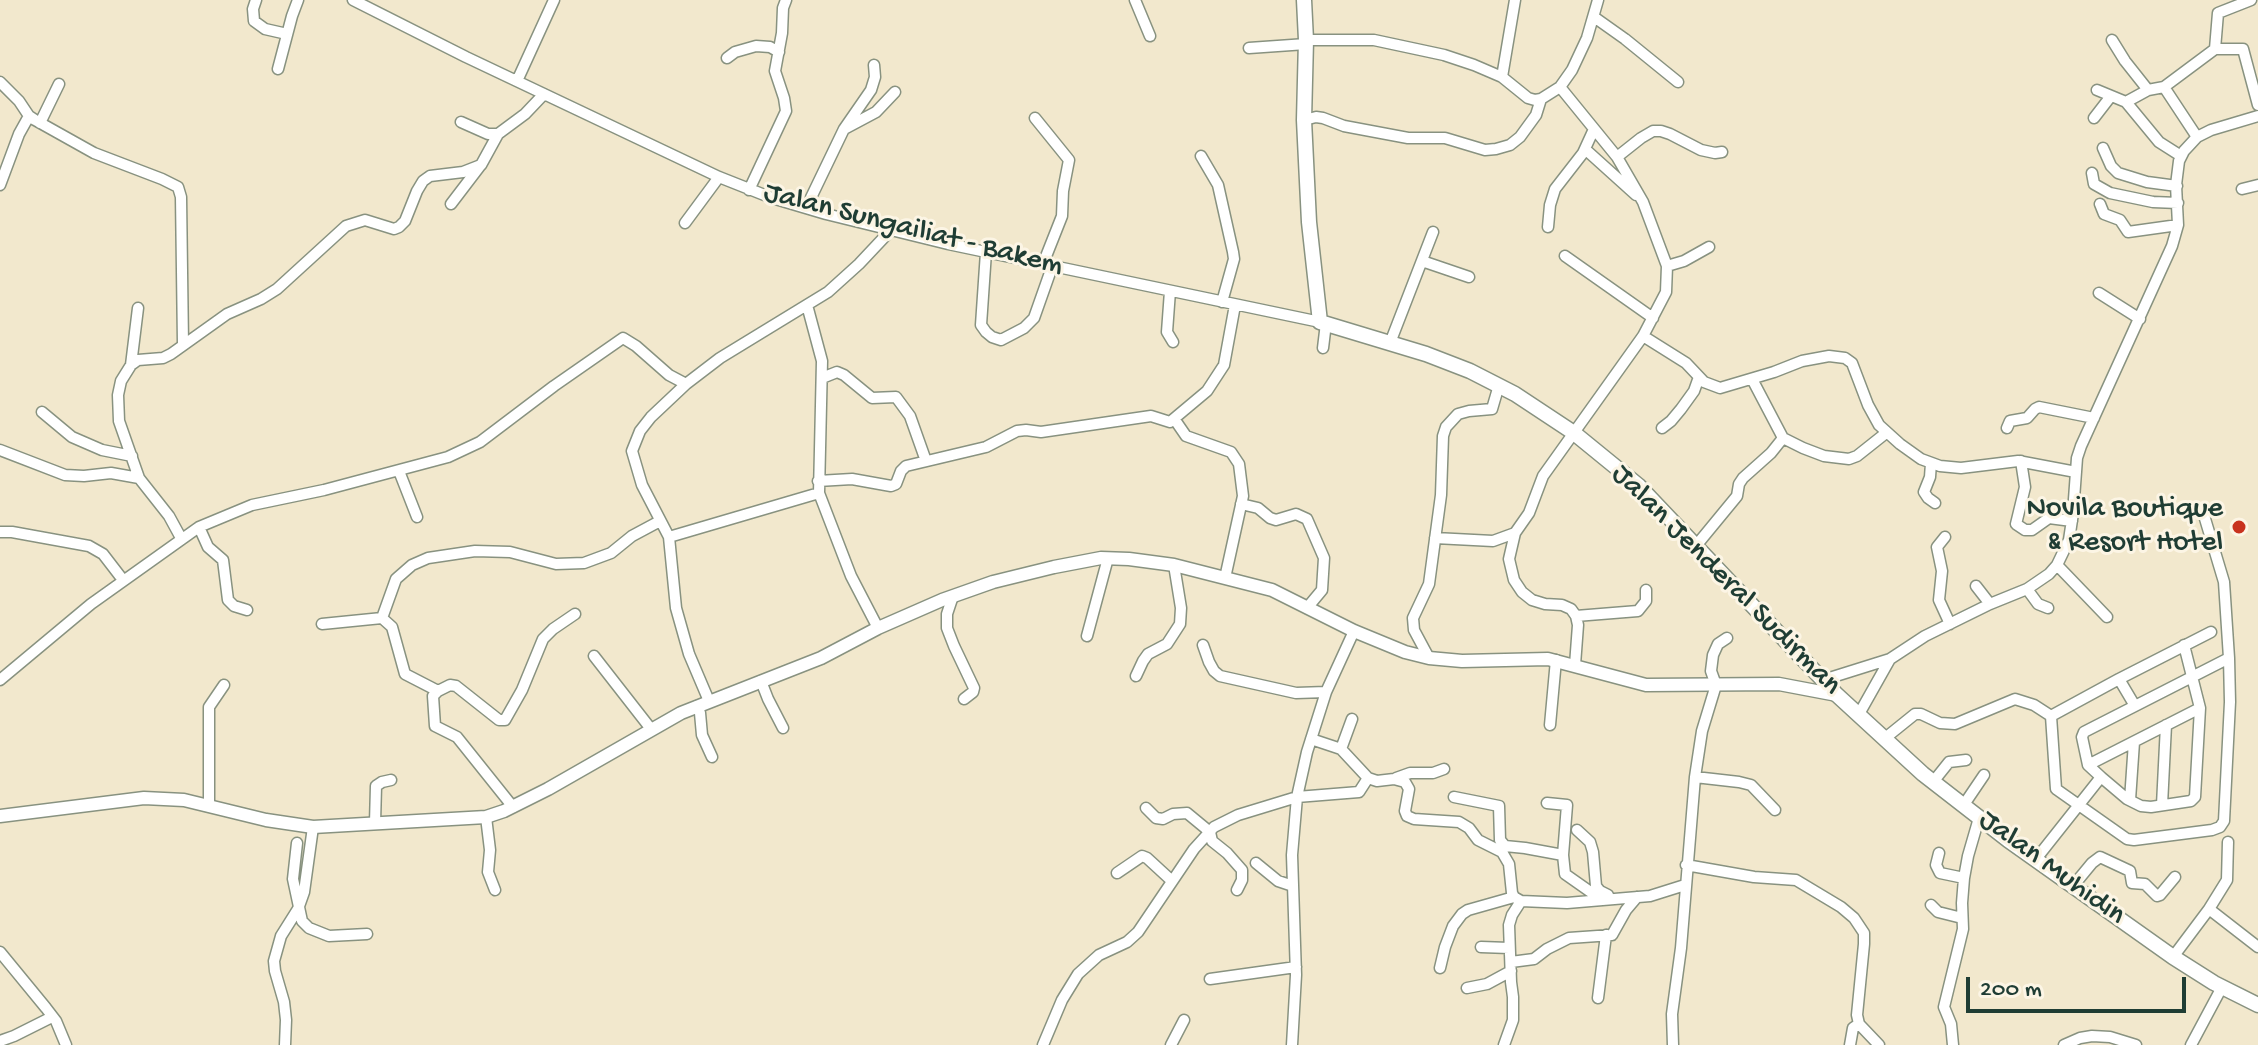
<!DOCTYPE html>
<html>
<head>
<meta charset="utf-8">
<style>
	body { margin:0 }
	#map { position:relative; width:2258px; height:1045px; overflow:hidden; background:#f2e8cd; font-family:"Gochi Hand",sans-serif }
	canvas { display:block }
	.scale { position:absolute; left:1966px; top:977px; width:220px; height:36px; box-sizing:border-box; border:4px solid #1f3d34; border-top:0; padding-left:10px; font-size:24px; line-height:28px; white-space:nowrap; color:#1f3d34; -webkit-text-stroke:6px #fcf5e5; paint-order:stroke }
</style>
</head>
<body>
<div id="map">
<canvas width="2258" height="1045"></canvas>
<div class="scale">200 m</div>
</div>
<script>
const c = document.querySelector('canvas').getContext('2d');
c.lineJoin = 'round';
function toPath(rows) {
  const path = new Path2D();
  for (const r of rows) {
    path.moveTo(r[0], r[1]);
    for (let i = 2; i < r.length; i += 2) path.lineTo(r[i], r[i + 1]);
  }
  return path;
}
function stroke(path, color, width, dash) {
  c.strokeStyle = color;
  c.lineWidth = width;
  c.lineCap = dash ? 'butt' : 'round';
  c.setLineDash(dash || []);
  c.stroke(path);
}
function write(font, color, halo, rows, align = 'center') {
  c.font = font + ' "Gochi Hand",sans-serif';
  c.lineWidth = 6;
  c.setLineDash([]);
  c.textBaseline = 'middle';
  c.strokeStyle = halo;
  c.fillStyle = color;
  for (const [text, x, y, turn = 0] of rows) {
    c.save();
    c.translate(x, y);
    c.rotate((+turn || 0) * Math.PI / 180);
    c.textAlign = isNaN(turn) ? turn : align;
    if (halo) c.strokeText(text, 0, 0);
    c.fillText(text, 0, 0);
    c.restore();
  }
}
const minor = toPath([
	[256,0,253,9,254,21,265,29,287,34],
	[353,0,466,57,719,177,772,198,826,214,948,244,1320,322],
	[1135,0,1150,36],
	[1594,17,1625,39,1678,82],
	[1306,40,1374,40,1444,55,1474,65,1502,77,1528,98,1535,100,1541,99,1560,87,1572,70,1587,38,1598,0],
	[2112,40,2125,61,2148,90],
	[1249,48,1306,44],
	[2215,49,2243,49,2258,105],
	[727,58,735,52,756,46,770,47,779,52],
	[278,69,292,16,298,0],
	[1502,77,1515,0],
	[517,81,554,0],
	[0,82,19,101,29,116,35,120,94,153,162,179,178,187,181,197,183,344],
	[2164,87,2197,137],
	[2097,90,2126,102,2159,142,2181,156],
	[2126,102,2148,90,2164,87,2215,49,2218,13,2251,0],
	[1035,118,1069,160,1063,191,1062,216,1043,264],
	[2094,118,2111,96],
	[1304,120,1316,117,1323,118,1344,126,1408,138,1445,138,1485,150,1496,149,1510,145,1520,137,1536,115,1541,99],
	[461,122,488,134,498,134,525,114,544,94],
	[40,123,59,84],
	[846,128,876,112,895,92],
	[2103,148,2111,166,2118,173,2147,182,2177,186],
	[1585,149,1636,195],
	[1201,156,1218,185,1233,252,1234,259,1222,302],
	[1617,157,1641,138,1653,131,1661,131,1670,134,1701,150,1715,153,1722,152],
	[2092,173,2094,184,2110,193,2153,202,2178,203],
	[0,185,19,134,29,116],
	[2242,189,2258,185],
	[749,190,786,111,784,98,775,71,782,33,783,8,786,0],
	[451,204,480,166],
	[2100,204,2104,214,2120,220,2128,232,2178,225],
	[806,208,844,129,871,90,875,77,874,65],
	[685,223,719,177],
	[1548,227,1550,205,1555,189,1583,153,1594,129],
	[986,252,981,325,986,332,992,337,1001,340,1024,328,1034,318,1052,267],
	[1565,256,1653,318],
	[1422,261,1469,277],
	[1667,266,1684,261,1709,247],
	[1170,291,1167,332,1173,342],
	[2099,293,2140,319],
	[807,305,822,361,819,493,851,576,878,628],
	[1643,336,1686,363,1704,382,1720,388,1774,372,1802,361,1829,356,1845,358,1852,363,1868,405,1879,425,1900,444,1921,459,1940,466,1961,468,2018,461,2076,472],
	[1390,343,1433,232],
	[1323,348,1326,323],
	[131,365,138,308],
	[822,378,837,372,844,375,872,398,896,397,910,416,926,461],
	[1752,379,1783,438,1803,448,1824,456,1849,459,1857,456,1886,433],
	[42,412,72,437,102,450,132,456],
	[1175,420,1186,436,1231,452,1239,464,1243,496,1225,578],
	[1662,428,1671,421,1681,409,1694,391,1699,377],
	[2007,428,2010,421,2027,418,2035,409,2039,407,2094,418],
	[0,450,65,475,84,476,111,473,139,478],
	[2021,461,2025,487,2016,524,2025,530,2032,530,2049,518,2072,521],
	[1931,463,1930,477,1924,492,1928,498,1935,503],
	[399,471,417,517],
	[818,481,852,479,891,486,896,484,901,471,906,466,986,447,1017,431,1026,430,1041,432,1151,416,1170,422,1207,391,1224,365,1235,305],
	[1241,504,1258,508,1270,518,1276,520,1296,514,1307,519,1324,558,1322,590,1307,608],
	[2203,512,2224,582,2229,658,2230,702,2224,821,2220,827,2212,830,2134,840,2127,839,2056,789,2051,716,2119,679,2211,632],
	[199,527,208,547,223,560,228,600,234,606,247,610],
	[0,532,12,532,89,546,103,554,123,580],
	[1515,533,1509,559,1514,580,1522,592,1532,600,1545,604,1562,605,1571,609,1576,616,1578,625,1575,665],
	[669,537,819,493],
	[1945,537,1937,547,1942,571,1939,600,1950,624],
	[181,538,169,516,139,478,119,421,118,395,121,381,131,365,138,360,163,358,171,354,227,314,261,299,277,289,346,226,365,220,394,229,399,227,405,221,417,191,423,181,430,176,463,172,481,165,498,134],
	[1435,538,1493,541,1515,533,1529,513,1543,476,1643,336,1666,292,1667,266,1643,202,1617,157,1560,87],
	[1695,547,1737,496,1739,484,1743,478,1771,453,1783,438],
	[2057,565,2107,617],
	[1976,586,1990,604],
	[2027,589,2038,604,2048,608],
	[953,596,947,614,947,628,954,646,974,688,973,692,964,699],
	[1576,616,1638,611,1646,601,1646,590],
	[382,618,396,579,412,565,428,558,475,551,510,552,556,564,584,563,611,553,632,536,660,521],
	[322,624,382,618,392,627,405,674,438,691],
	[1087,636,1108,558],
	[1203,645,1209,662,1214,671,1220,676,1296,693,1326,692],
	[594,656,651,729],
	[1429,658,1414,630,1413,618,1429,584,1441,495,1443,436,1446,427,1458,414,1469,411,1492,409,1499,385],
	[1136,676,1143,661,1148,654,1167,644,1180,624,1181,608,1174,565],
	[2119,679,2135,706],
	[0,680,91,604,199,527,252,505,324,490,448,457,480,442,554,386,623,338,636,346,669,375,686,384],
	[1823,680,1890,659,1925,636,1990,604,2027,589,2049,574,2057,565,2069,540,2073,513,2077,458,2081,446,2172,246,2178,225,2176,185,2179,161,2184,151,2197,137,2211,130,2258,116],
	[761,681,768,699,783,728],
	[709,701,689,654,676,608,669,537,642,485,632,451,640,431,651,417,686,384,720,358,828,292,859,264,891,230],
	[697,706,700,713,702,735,712,757],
	[1859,714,1890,659],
	[1550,725,1556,660],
	[1311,739,1341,749,1368,778,1377,781,1394,779,1405,782,1409,789,1405,811,1407,816,1414,819,1459,822,1469,828,1478,840,1502,852,1509,864,1512,893,1514,897,1521,901,1567,903,1650,896,1685,885],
	[1884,739,1915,714,1921,714,1940,723,1955,724,2015,699,2034,705,2051,716],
	[1341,749,1352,719],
	[2088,765,2200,708],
	[1695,777,1739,782,1751,785,1775,810],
	[2101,777,2127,799,2141,806,2151,807,2191,801,2195,797,2200,708,2184,645],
	[1396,778,1410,773,1433,773,1444,769],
	[1933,782,1949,762,1966,760],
	[1454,797,1499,806,1500,840,1505,846,1525,848,1563,855],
	[2130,800,2134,742],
	[1547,803,1567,805,1563,855,1565,874,1602,900],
	[2162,805,2166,725],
	[209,806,209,707,224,685],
	[1963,806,1984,775],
	[513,807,457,737,435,726,433,696,438,691,450,685,456,686,499,720,505,720,522,690,543,639,553,629,575,614],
	[1146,808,1156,818,1163,819,1173,814,1187,813,1210,832,1212,841,1227,853,1242,870,1242,880,1237,890],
	[486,817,490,850,488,872,495,890],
	[375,823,376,786,382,782,391,780],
	[1577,830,1590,842,1593,852,1596,886,1600,891,1608,895],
	[297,843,293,879,302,921,309,928,329,936,367,934],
	[1939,853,1936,865,1940,873,1964,878],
	[2036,859,2101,777,2088,765,2082,737,2084,732,2229,658],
	[1256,863,1278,881,1293,886],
	[1686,865,1754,877,1796,880,1841,907,1854,918,1864,933,1864,944,1857,1015,1859,1024,1879,1045],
	[1117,873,1142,856,1147,858,1172,881],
	[2073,886,2092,863,2100,857,2130,871,2132,883,2145,884,2157,896,2160,895,2175,877],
	[1931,905,1938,912,1962,918],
	[2209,909,2227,880,2228,842],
	[1481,947,1509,948],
	[0,952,46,1008,56,1021,66,1045],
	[2173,957,2209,909,2258,947],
	[1511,962,1534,959,1547,949,1569,938,1612,935,1626,910,1637,897],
	[1440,968,1445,947,1453,926,1462,914,1468,910,1514,897],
	[1210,979,1296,967],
	[1467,988,1487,984,1511,971],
	[1598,998,1606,935],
	[0,1041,14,1036,52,1017],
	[285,1045,286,1020,284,1002,275,971,274,961,281,936,298,909,304,892,313,827],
	[1043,1045,1062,1000,1078,974,1099,955,1127,942,1138,932,1194,849,1214,827,1238,815,1297,797,1359,792,1368,778],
	[1171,1045,1184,1020],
	[1292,1045,1296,975,1292,855,1297,797,1307,752,1326,692,1354,631],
	[1504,1045,1513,1020,1513,997,1511,982,1509,925,1512,915,1521,901],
	[1673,1045,1672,1014,1681,948,1695,777,1702,731,1716,685,1711,671,1713,655,1718,644,1727,638],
	[1850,1045,1853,1028,1859,1024],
	[1953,1045,1951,1024,1944,1007,1963,929,1962,903,1964,878,1968,856,1979,818],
	[2064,1045,2080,1038,2092,1036,2110,1037,2136,1045],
	[2191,1045,2222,987]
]);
const major = toPath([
	[0,816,144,798,184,800,266,820,313,827,486,817,504,811,548,789,681,713,821,658,878,628,942,600,993,582,1054,567,1101,558,1129,559,1174,565,1272,590,1354,631,1405,652,1429,658,1462,661,1548,659,1646,685,1779,684,1837,695]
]);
const highway = toPath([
	[1304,0,1306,40,1304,120,1309,222,1320,322,1426,354,1470,371,1515,394,1574,433,1639,486,1837,695,1923,774,2008,840,2173,957,2214,983,2258,1005]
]);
const markers = [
	[2239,527,8,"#c8321e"]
];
const streetNames = [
	["Jalan Sungailiat - Bakem",913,231,14],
	["Jalan Jenderal Sudirman",1725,581,45],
	["Jalan Muhidin",2051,869,36]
];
const poiNames = [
	["Novila Boutique",2223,510],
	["& Resort Hotel",2223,544]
];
stroke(minor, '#889280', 13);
stroke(major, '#889280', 15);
stroke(highway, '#889280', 17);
stroke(minor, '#fff', 10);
stroke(major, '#fff', 12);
stroke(highway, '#fff', 14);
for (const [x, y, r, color] of markers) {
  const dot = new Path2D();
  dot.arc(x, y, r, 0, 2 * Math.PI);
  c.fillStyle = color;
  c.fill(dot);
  stroke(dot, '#fcf5e5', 3);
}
write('30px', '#1f3d34', '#fcf5e5', streetNames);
write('30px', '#1f3d34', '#fcf5e5', poiNames, 'right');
</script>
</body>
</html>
